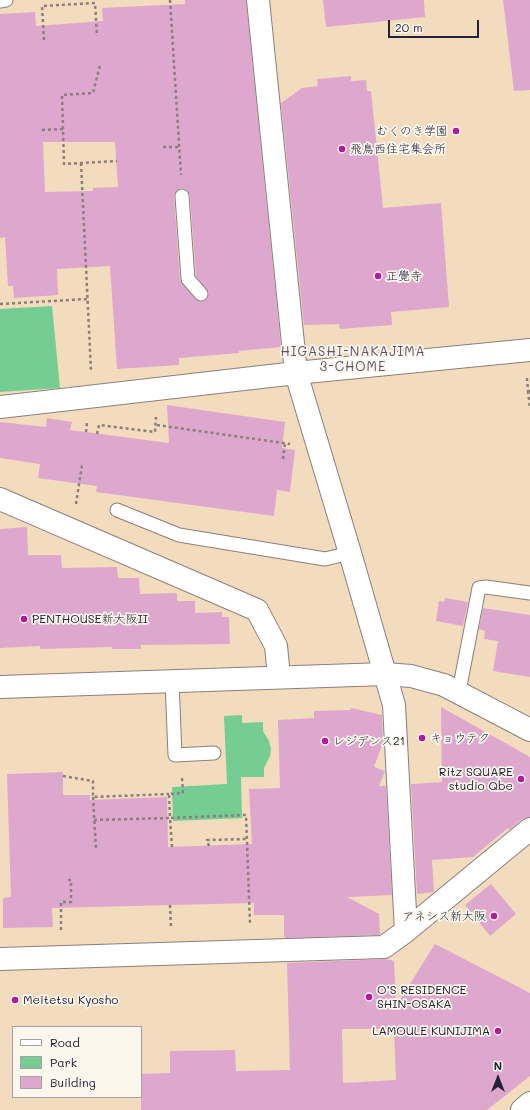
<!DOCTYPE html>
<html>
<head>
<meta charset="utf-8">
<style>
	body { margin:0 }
	#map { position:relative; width:530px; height:1110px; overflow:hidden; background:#f3dcbe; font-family:Mali,sans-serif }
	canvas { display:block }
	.legend { position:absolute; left:12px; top:1026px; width:130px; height:72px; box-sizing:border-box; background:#fbf7ec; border:1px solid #a4a2a5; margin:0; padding:5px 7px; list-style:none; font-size:12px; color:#22223b }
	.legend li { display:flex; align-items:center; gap:8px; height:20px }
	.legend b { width:20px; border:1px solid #a4a2a5 }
	.north { position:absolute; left:478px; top:1058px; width:40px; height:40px; -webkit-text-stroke:3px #fbf7ec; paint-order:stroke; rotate:0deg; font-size:11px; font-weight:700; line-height:16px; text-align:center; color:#22223b }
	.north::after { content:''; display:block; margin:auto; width:14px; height:18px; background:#22223b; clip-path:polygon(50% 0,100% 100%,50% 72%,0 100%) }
	.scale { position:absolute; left:388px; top:20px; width:91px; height:18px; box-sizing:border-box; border:2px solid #22223b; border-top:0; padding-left:5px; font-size:12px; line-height:14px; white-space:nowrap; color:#22223b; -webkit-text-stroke:3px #fbf7ec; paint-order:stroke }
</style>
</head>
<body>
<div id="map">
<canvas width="530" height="1110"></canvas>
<ul class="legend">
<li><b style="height:5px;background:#fff"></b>Road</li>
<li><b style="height:11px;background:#75cd93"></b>Park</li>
<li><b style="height:11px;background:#dea7cd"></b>Building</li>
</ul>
<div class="north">N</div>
<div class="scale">20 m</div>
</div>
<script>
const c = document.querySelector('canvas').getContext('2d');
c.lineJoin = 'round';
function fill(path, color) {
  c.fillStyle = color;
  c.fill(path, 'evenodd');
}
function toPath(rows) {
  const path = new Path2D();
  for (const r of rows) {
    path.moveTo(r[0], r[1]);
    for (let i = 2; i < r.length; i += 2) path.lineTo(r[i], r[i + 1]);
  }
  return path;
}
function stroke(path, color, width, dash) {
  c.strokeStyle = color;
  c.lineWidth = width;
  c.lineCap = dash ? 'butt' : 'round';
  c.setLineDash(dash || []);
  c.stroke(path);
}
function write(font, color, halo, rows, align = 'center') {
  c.font = font + ' Mali,"Klee One",sans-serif';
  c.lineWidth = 3.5;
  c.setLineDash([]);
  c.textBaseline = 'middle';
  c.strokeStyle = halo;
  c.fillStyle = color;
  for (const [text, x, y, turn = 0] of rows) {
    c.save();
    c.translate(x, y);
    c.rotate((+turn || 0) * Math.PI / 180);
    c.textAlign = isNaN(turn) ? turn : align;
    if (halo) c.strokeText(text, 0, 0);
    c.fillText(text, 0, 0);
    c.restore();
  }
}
const green = toPath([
	[52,306,60,388,0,392,0,309],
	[242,715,242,723,263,722,263,731,269,741,271,749,270,756,264,768,264,777,241,777,242,818,173,821,172,787,227,784,224,716]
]);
const building = toPath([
	[185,0,246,0,281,347,239,351,239,353,179,358,179,365,117,369,110,266,57,269,58,295,14,298,13,286,8,286,5,237,0,238,0,14,35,12,36,26,103,21,102,8,185,4],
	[43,142,115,142,118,187,93,188,93,191,45,192],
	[181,188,186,189,190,195,196,276,209,293,206,300,202,302,195,299,180,280,174,197,175,192],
	[323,0,424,0,425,17,326,27],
	[503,0,530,0,530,90,514,91],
	[351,76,351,81,366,80,367,91,371,91,383,208,441,203,449,307,391,312,392,325,340,329,339,324,304,325,281,103,302,88,318,86,317,79],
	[167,405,285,422,282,448,295,450,290,492,277,490,274,516,96,492,97,486,38,478,40,464,0,458,0,422,46,427,47,418,72,422,70,430,169,443],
	[27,527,28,555,61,555,62,568,117,567,118,578,139,578,140,594,177,593,177,601,195,601,195,613,222,612,222,617,229,617,230,644,141,645,141,649,112,649,112,647,40,649,40,646,0,648,0,529],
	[445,598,468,602,463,626,436,621,439,601,444,602],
	[483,608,530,615,530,677,493,671,498,641,484,639,485,631,479,629],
	[441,707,530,757,530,817,522,819,509,830,508,828,473,857,432,860,434,892,417,894,411,784,442,782],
	[351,708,382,715,383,743,374,767,385,771,379,786,386,786,392,895,347,897,379,914,380,935,287,938,284,937,284,915,254,915,254,903,52,908,53,927,3,928,3,898,11,897,7,774,63,772,63,795,90,795,90,800,167,797,168,847,252,844,249,789,280,788,278,720,314,718,314,711,351,710],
	[491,884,516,914,490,936,465,905],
	[435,944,530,993,530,1076,487,1110,141,1110,141,1074,170,1073,170,1051,235,1050,236,1071,290,1070,287,963,386,959,394,961,396,1006],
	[342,1029,394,1029,396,1080,343,1083]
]);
const path = toPath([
	[170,0,181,175],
	[44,40,42,6,95,3,97,36],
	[63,129,62,95,93,93,100,65],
	[42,130,63,129,64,164,117,161],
	[163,147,179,147],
	[81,163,91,371],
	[0,304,87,299],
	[527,378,528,391,530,391],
	[528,391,530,408],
	[157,425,290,444],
	[86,432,87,423],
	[97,434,99,425,155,432,156,417],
	[283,459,285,443],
	[76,504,82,465],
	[63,776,93,781,93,797,169,794],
	[93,797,96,849],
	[94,820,170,818,169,794,183,793,182,777],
	[209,846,207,840,247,839],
	[172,847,170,818,246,815,250,924],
	[170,905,171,928],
	[61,930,61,902,71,902,71,880,67,880]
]);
const service = toPath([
	[0,1,6,0],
	[182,196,188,279,201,294],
	[117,510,179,535,325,559,350,553],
	[172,681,175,755,214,753],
	[459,691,479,588,486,587,530,593]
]);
const minor = toPath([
	[258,0,296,373,350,553,394,705,406,931],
	[0,407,296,373,530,350],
	[0,499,257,610,276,646,279,677],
	[0,959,384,947,406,931,530,829],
	[522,1110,530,1103]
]);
const tertiary = toPath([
	[0,687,385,674,411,676,444,685,530,730]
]);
const markers = [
	[456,131,4,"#b5179e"],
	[342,149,4,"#b5179e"],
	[378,276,4,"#b5179e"],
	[24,619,4,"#b5179e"],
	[422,738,4,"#b5179e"],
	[325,741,4,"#b5179e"],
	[521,779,4,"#b5179e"],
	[494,916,4,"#b5179e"],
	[369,997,4,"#b5179e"],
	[15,1000,4,"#b5179e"],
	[498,1031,4,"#b5179e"]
];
const poiNames = [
	["むくのき学園",448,131,"right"],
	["飛鳥西住宅集会所",350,149],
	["正覺寺",386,276],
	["PENTHOUSE新大阪II",32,619],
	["キョウテク",430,738],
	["レジデンス21",333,741],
	["Ritz SQUARE",513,772,"right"],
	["studio Qbe",513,786,"right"],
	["アネシス新大阪",486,916,"right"],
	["O’S RESIDENCE",377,990],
	["SHIN-OSAKA",377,1004],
	["Meitetsu Kyosho",23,1000],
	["LAMOULE KUNIJIMA",490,1031,"right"]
];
const neighbourhoodNames = [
	["HIGASHI-NAKAJIMA",353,352],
	["3-CHOME",353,367]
];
fill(green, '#75cd93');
fill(building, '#dea7cd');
stroke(service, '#8a7f7c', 15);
stroke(minor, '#8a7f7c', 24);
stroke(tertiary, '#8a7f7c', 24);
stroke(path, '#8a7f7c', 2.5, [3, 3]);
stroke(service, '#fff', 13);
stroke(minor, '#fff', 22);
stroke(tertiary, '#fff', 22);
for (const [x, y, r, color] of markers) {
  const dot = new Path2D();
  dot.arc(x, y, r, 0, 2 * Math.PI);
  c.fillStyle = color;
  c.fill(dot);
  stroke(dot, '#fbf7ec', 1.5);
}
write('12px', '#22223b', '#fbf7ec', poiNames, 'left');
c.letterSpacing = '1px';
write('13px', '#64516e', '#fbf7ec', neighbourhoodNames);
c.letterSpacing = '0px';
</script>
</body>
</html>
